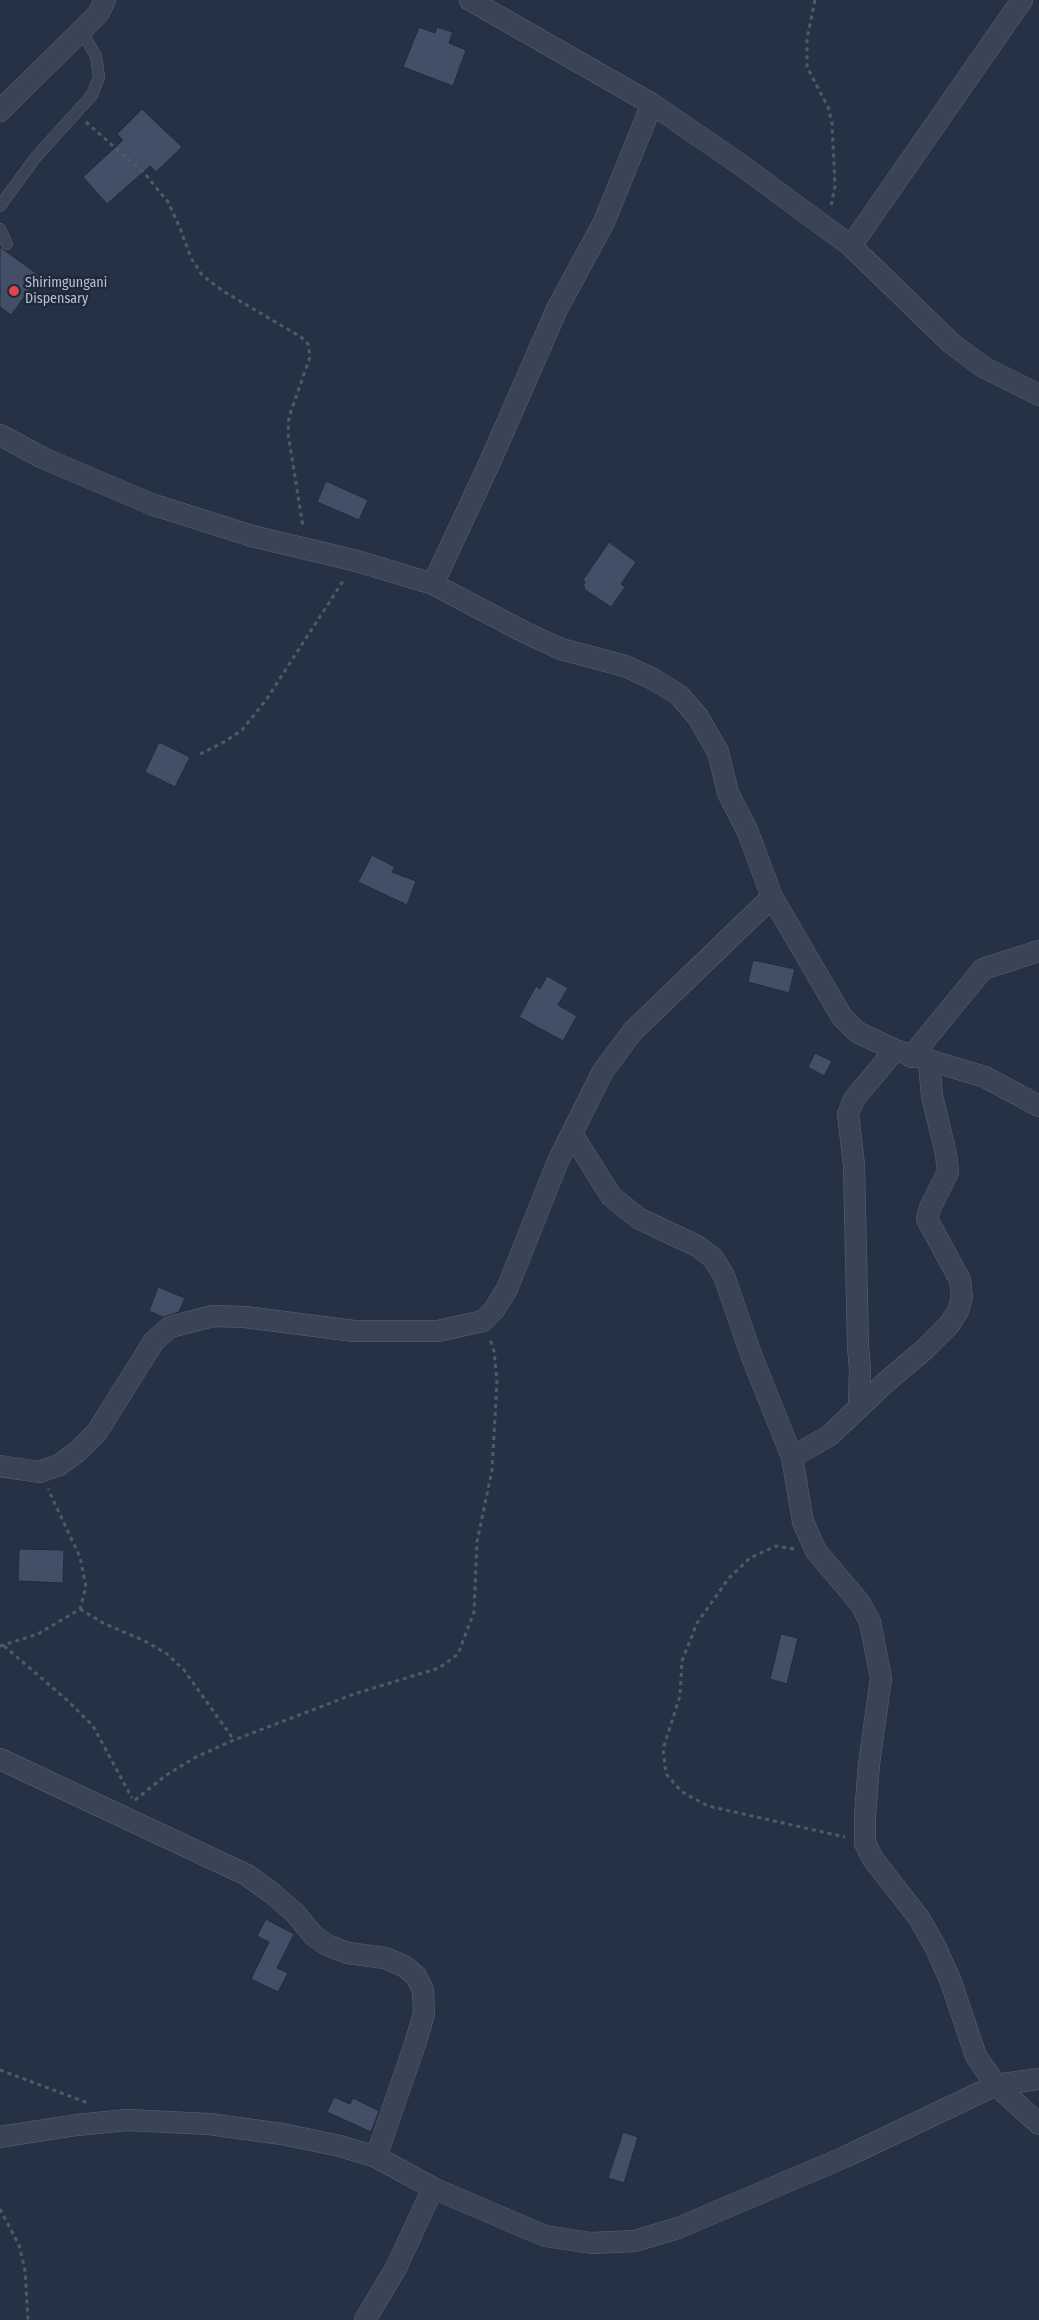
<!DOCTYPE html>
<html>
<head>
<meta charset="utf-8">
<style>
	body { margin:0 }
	canvas { display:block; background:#253246 }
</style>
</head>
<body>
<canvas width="1039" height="2320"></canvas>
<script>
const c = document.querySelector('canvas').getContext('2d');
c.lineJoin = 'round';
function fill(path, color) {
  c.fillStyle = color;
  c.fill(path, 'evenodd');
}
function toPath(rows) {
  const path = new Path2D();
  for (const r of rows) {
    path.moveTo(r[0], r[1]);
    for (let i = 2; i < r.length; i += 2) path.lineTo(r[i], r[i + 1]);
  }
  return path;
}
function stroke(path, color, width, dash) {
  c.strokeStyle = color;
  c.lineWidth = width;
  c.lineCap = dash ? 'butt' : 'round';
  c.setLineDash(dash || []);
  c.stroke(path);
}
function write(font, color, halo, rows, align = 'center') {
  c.font = font + ' "Fira Sans Condensed",sans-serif';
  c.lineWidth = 5;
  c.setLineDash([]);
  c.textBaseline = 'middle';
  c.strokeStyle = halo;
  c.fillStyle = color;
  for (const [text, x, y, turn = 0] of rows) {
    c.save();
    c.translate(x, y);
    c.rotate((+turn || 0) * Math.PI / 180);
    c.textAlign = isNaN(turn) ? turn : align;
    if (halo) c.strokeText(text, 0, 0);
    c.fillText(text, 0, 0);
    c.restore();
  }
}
const building = toPath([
	[419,27,435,33,437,27,453,32,449,43,466,50,453,86,403,67,419,27],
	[142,109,182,147,156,172,150,166,107,204,83,177,123,140,117,134,142,109],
	[0,247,40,276,11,315,0,307,0,247],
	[326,481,368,500,359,520,317,502,326,481],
	[609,542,636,562,621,584,625,587,611,607,584,589,585,587,583,586,585,582,583,580,609,542],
	[159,742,190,757,175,787,145,772,159,742],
	[372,855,395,867,392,872,416,881,407,905,358,882,372,855],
	[753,960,795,969,789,993,748,982,753,960],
	[547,976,568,988,558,1005,577,1016,563,1041,519,1017,536,986,540,989,547,976],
	[815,1053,832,1061,824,1076,808,1067,815,1053],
	[158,1287,185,1298,179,1312,163,1317,149,1311,158,1287],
	[19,1549,64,1550,63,1583,18,1581,19,1549],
	[781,1634,798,1638,787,1684,770,1679,781,1634],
	[266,1919,294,1934,277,1968,288,1973,278,1992,251,1979,269,1942,257,1936,266,1919],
	[334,2097,350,2104,353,2098,379,2111,371,2132,327,2112,334,2097],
	[623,2132,638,2137,624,2183,608,2178,623,2132]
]);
const path = toPath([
	[815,0,807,39,807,67,828,107,832,123,835,186,831,206],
	[86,122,145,174,168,202,180,228,191,258,202,275,223,291,301,337,308,344,310,357,289,417,288,433,303,527],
	[200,754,224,742,242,730,266,700,345,578],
	[794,1549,776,1546,750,1558,729,1578,697,1623,682,1661,680,1696,663,1749,666,1774,682,1792,708,1806,845,1837],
	[80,1609,103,1623,145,1641,167,1654,184,1670,234,1740],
	[0,1646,38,1634,80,1609,86,1587,80,1557,48,1489],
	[4,1646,68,1701,93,1726,132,1798],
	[135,1800,165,1776,194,1758,234,1740,354,1694,439,1668,458,1654,474,1612,477,1542,492,1470,497,1381,494,1351,490,1339],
	[0,2070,88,2103],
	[0,2209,19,2245,25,2270,28,2320]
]);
const service = toPath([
	[0,206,36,157,92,95,99,77,96,56,82,32],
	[0,229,7,244]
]);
const minor = toPath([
	[470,0,652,104,741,165,851,246,951,343,983,367,1039,395],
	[0,111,98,14,105,0],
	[851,246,1022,0],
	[0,435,43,458,151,504,252,536,357,561,433,584,526,633,561,649,625,666,653,679,679,695,698,717,718,752,728,793,748,832,772,897,842,1017,857,1032,895,1050,985,1077,1039,1106],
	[433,584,490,462,557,309,604,222,652,104],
	[911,1057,983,969,1039,951],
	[572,1134,611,1196,638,1218,697,1246,713,1258,724,1276,752,1357,792,1457,803,1522,816,1551,860,1603,870,1622,881,1678,869,1764,865,1815,865,1843,873,1859,919,1918,936,1948,951,1982,976,2056,996,2085,1039,2124],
	[859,1406,860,1369,858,1346,854,1165,848,1114,854,1099,895,1050],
	[792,1457,829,1436,886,1382,925,1349,949,1325,958,1311,962,1297,960,1280,927,1219,930,1208,948,1172,946,1154,932,1096,929,1062],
	[0,1466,39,1472,59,1465,77,1452,97,1432,154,1341,170,1327,213,1316,245,1317,354,1331,438,1331,483,1321,494,1310,507,1289,558,1161,603,1071,633,1031,772,897],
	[0,1759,247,1875,273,1894,295,1913,314,1936,327,1945,348,1953,385,1958,404,1966,416,1976,423,1990,424,2014,415,2044,376,2157],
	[0,2137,77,2125,127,2120,209,2124,282,2134,340,2146,376,2157,433,2188,545,2236,591,2243,635,2241,678,2228,845,2157,996,2085,1039,2079],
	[365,2320,396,2268,433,2188]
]);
const markers = [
	[14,291,6,"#e0444e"]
];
const poiNames = [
	["Shirimgungani",25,283],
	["Dispensary",25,299]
];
fill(building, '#424f66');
stroke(building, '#202b3d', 1);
stroke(service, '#596272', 12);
stroke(minor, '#596272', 22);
stroke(path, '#465f62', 3, [4, 4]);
stroke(service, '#3a4455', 11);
stroke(minor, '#3a4455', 21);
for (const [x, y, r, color] of markers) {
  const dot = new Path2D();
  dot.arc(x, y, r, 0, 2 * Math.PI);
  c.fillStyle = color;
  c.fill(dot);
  stroke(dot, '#1e293b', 2);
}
write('14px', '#b8c0ce', '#1e293b', poiNames, 'left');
</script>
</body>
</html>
